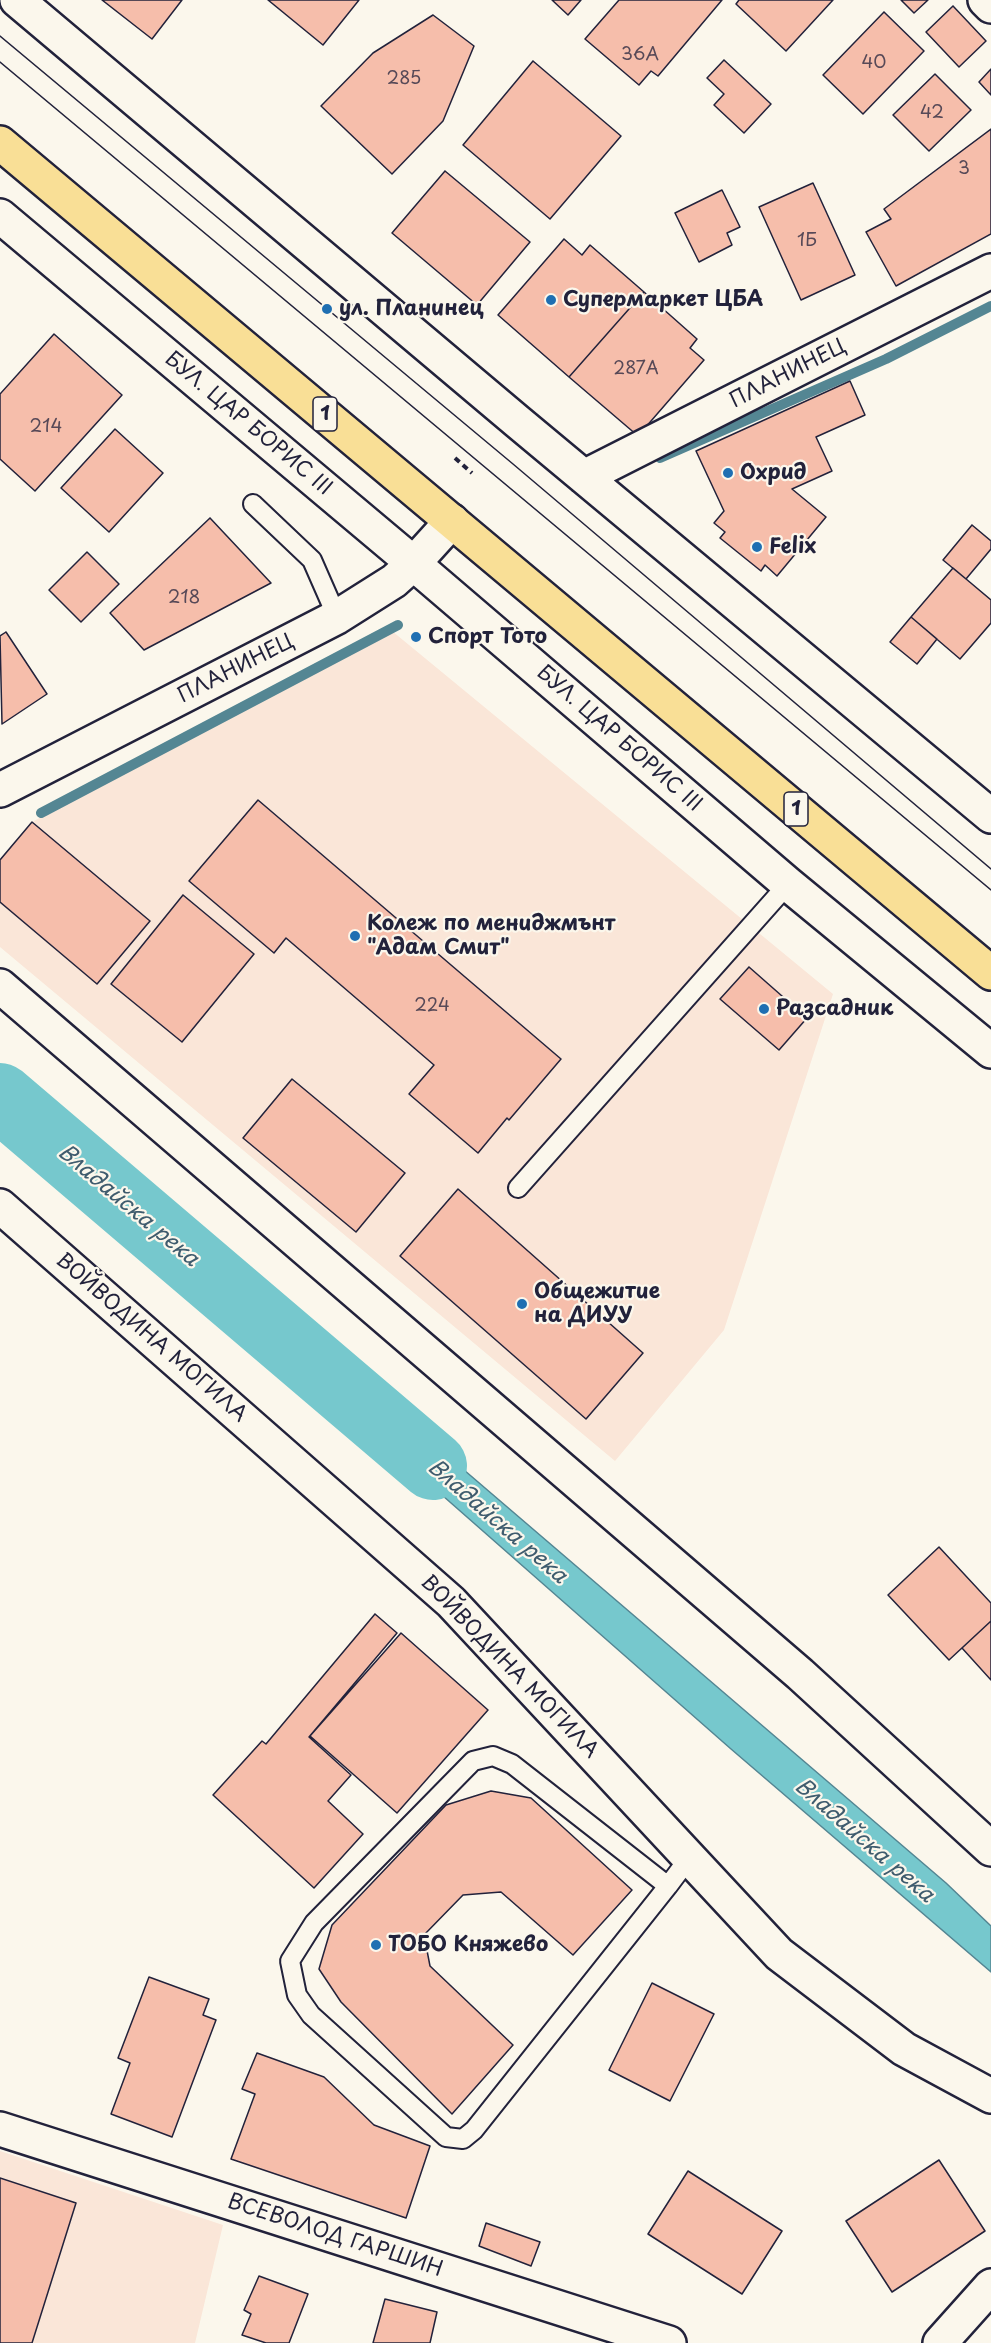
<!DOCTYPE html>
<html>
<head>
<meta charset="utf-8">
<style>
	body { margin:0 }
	canvas { display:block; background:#fbf7ec }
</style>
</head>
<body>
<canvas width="991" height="2343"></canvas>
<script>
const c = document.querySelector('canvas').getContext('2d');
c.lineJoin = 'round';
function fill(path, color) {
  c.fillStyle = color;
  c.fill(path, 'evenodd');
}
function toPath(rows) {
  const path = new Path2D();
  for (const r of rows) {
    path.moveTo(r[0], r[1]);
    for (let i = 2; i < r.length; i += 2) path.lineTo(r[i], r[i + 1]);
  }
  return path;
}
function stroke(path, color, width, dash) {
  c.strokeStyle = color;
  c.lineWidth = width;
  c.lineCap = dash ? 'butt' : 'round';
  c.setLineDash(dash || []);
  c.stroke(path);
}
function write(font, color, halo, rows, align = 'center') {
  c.font = font + ' "Playpen Sans",sans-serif';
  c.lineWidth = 4.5;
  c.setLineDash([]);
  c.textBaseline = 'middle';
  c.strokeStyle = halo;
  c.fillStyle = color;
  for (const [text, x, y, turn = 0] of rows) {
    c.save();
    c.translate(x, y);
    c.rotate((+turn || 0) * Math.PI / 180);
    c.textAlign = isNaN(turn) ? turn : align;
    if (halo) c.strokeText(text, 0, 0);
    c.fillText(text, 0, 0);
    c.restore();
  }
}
const built = toPath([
	[392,631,833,994,724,1330,615,1461,0,947,0,861,32,822],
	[0,2151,223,2225,195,2343,0,2343]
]);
const water = toPath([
	[373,1392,946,1883,991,1926,991,1972,731,1749,352,1416,373,1392]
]);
const stream = toPath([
	[660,458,886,359,991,306],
	[41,813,398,625]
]);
const river = toPath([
	[0,1097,433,1466]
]);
const building = toPath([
	[102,0,182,0,152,39,102,0],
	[268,0,359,0,323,45,268,0],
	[552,0,581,0,568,15,552,0],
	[619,0,722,0,658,76,651,71,639,85,585,39,619,0],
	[739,0,833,0,786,51,736,4,739,0],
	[901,0,928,0,914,13,901,0],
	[953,6,986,41,959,67,926,32,953,6],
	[884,12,924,51,863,114,823,75,884,12],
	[433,15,474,46,443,121,392,174,321,106,373,53,433,15],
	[724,60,771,104,744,133,714,105,724,94,707,78,724,60],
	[533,61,621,136,550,219,463,145,533,61],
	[991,69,991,95,979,82,991,69],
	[935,74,971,110,929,151,893,115,935,74],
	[991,129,991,234,896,286,866,232,891,219,884,209,991,129],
	[445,171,530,242,477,305,392,233,445,171],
	[813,183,855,275,801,300,759,207,813,183],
	[722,190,740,227,727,233,732,245,699,262,675,213,722,190],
	[564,239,582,255,590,245,644,292,569,377,498,315,564,239],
	[644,292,697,339,690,348,704,360,638,436,569,377,644,292],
	[54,334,122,395,35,491,0,459,0,394,54,334],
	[850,381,865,415,816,437,832,471,792,489,826,517,777,576,765,565,761,571,720,538,725,532,714,523,724,511,696,451,850,381],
	[115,429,163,473,109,532,61,488,115,429],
	[210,518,271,583,144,650,110,613,210,518],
	[972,525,991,541,991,549,966,579,943,560,972,525],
	[87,552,119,584,81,622,49,590,87,552],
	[953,568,991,600,991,623,960,659,911,617,953,568],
	[911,617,937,639,917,664,890,642,911,617],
	[6,632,47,694,2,724,0,636,6,632],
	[258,800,561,1059,509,1120,507,1118,478,1153,409,1094,434,1065,286,938,274,953,189,881,258,800],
	[32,822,150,921,97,984,0,902,0,860,32,822],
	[183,895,254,954,182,1042,111,984,183,895],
	[749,967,807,1018,779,1050,720,999,749,967],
	[292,1079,405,1173,356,1232,243,1138,292,1079],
	[458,1189,643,1353,586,1419,400,1256,458,1189],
	[939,1547,991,1603,991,1621,949,1660,888,1595,939,1547],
	[375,1614,397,1633,309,1737,351,1775,328,1801,363,1834,314,1888,213,1795,262,1741,266,1744,375,1614],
	[991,1621,991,1680,962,1648,991,1621],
	[401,1633,488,1710,397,1813,310,1736,401,1633],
	[491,1791,531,1798,632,1890,573,1955,501,1892,463,1895,424,1935,430,1966,513,2045,452,2114,341,2002,319,1969,332,1925,446,1805,491,1791],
	[149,1977,209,1999,203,2015,216,2020,172,2137,111,2114,130,2063,118,2058,149,1977],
	[652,1983,714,2014,670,2101,609,2070,652,1983],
	[257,2053,324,2077,374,2125,430,2146,406,2218,231,2159,255,2094,242,2089,257,2053],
	[939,2160,985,2231,892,2292,846,2221,939,2160],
	[688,2171,782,2231,742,2294,648,2234,688,2171],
	[0,2178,76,2203,32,2343,0,2343,0,2178],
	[486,2223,540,2242,531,2266,479,2246,486,2223],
	[259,2276,308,2294,289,2343,266,2343,242,2335,251,2314,244,2310,259,2276],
	[385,2299,437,2312,430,2343,373,2343,385,2299]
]);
const path = toPath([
	[455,458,472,473]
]);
const service = toPath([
	[253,504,312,560,337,617],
	[518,1188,788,884],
	[668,1886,512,1764,493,1756,473,1761,314,1923,290,1961,297,1995,311,2015,446,2137,463,2139,474,2130,668,1886,689,1858]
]);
const minor = toPath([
	[17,0,518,422,991,816],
	[985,0,991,6],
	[0,216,400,552,788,884,991,1051],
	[584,477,991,271],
	[0,790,337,617,394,581,414,563,452,521],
	[0,986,800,1674,991,1849],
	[0,1206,451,1602,779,1954,904,2049,991,2096],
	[0,2129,669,2343],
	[940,2343,991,2286]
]);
const primary = toPath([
	[0,143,991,973]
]);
const tram = toPath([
	[0,36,513,464,991,869],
	[0,62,991,890]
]);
const markers = [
	[551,300,6,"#1f6fb2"],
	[327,309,6,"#1f6fb2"],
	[728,473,6,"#1f6fb2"],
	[757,547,6,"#1f6fb2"],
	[416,637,6,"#1f6fb2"],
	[355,936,6,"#1f6fb2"],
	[764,1009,6,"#1f6fb2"],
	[522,1304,6,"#1f6fb2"],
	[376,1945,6,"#1f6fb2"]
];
const numberNames = [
	["36A",640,55],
	["40",874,63],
	["285",404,79],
	["42",932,113],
	["3",964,169],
	["1Б",807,241],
	["287A",636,369],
	["214",46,427],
	["218",184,598],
	["224",432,1006]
];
const shields = [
	[325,414,24],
	[796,809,24]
];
const shieldNames = [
	["1",325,414],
	["1",796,809]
];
const poiNames = [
	["Супермаркет ЦБА",563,300],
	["ул. Планинец",339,309],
	["Охрид",740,473],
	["Felix",769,547],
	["Спорт Тото",428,637],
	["Колеж по мениджмънт",367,924],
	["\"Адам Смит\"",367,948],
	["Разсадник",776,1009],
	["Общежитие",534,1292],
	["на ДИУУ",534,1316],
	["ТОБО Княжево",388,1945]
];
const streetNames = [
	["ПЛАНИНЕЦ",788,374,-27],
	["БУЛ. ЦАР БОРИС III",248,424,40],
	["ПЛАНИНЕЦ",236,669,-27],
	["БУЛ. ЦАР БОРИС III",619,739,41],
	["ВОЙВОДИНА МОГИЛА",151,1338,41],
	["ВОЙВОДИНА МОГИЛА",509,1667,46],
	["ВСЕВОЛОД ГАРШИН",335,2236,18]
];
const waterNames = [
	["Владайска река",128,1206,40],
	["Владайска река",497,1522,41],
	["Владайска река",864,1841,41]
];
fill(built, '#fae6d8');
fill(water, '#76c8cd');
stroke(water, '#548693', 1.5);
stroke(stream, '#548693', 10);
stroke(river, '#76c8cd', 68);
fill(building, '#f6beab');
stroke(building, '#22223b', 1.5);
stroke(service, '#22223b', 22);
stroke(minor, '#22223b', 38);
stroke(primary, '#22223b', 38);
stroke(path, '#22223b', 4, [6, 4.5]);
stroke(service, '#fbf7ec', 18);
stroke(minor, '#fbf7ec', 33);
stroke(primary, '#f9df96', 33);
stroke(tram, '#22223b', 1.5);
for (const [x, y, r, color] of markers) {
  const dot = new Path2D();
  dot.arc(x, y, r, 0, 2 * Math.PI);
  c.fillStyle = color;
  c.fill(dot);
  stroke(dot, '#fbf7ec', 2);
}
write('18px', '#574957', null, numberNames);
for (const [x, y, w] of shields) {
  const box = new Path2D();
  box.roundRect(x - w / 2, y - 17, w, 34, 4.5);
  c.fillStyle = '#fbf7ec';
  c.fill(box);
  stroke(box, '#22223b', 1.5);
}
write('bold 20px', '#22223b', null, shieldNames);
write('bold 21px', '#22223b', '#fbf7ec', poiNames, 'left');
write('21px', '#22223b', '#fbf7ec', streetNames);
write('italic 22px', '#3f5c6e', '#fbf7ec', waterNames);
</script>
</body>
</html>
